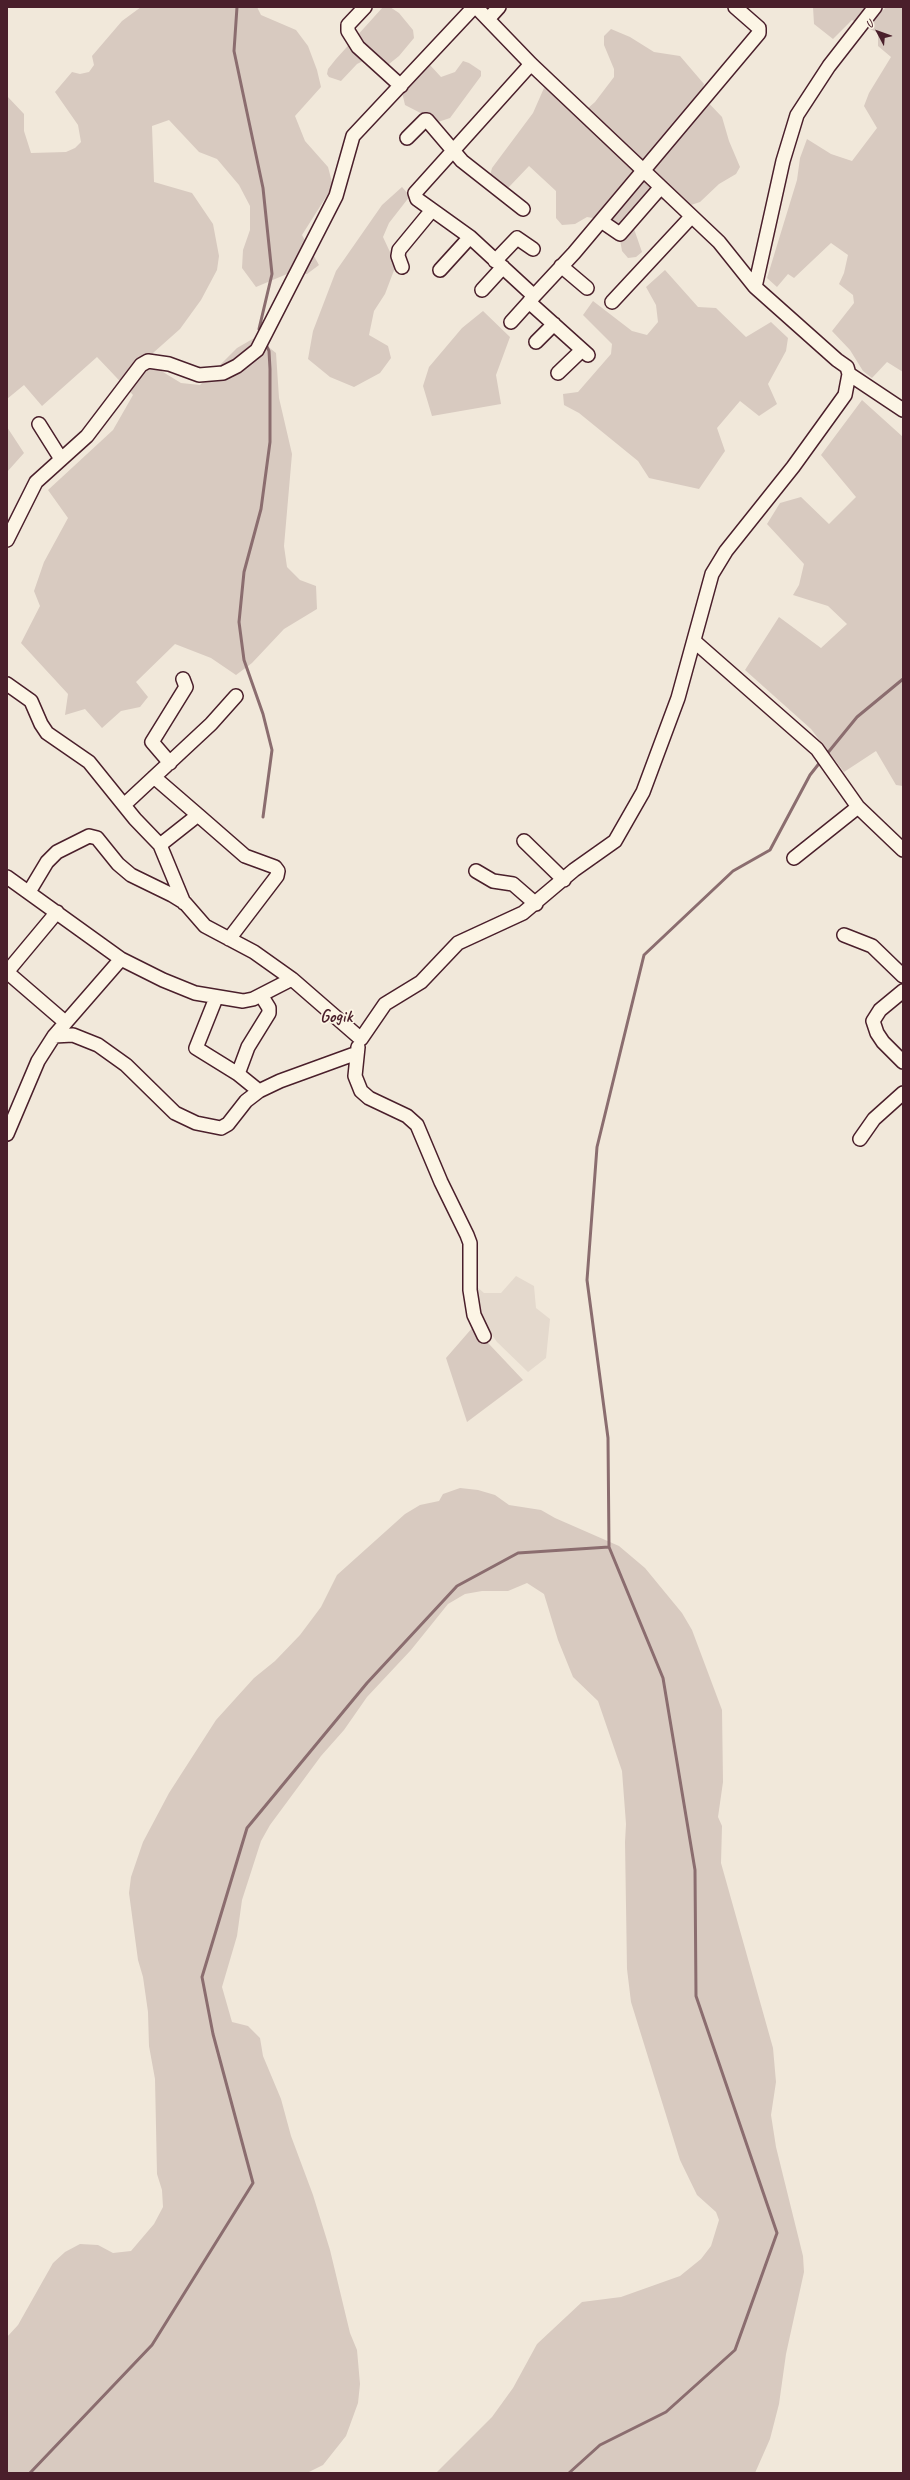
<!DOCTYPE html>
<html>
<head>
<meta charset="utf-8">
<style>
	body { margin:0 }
	#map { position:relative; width:910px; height:2480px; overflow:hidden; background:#f1e8da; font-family:Caveat,sans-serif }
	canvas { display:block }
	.frame { position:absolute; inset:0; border:8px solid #4a1f2b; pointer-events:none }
	.north { position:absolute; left:858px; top:12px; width:40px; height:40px; -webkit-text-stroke:3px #fcf5e5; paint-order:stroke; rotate:311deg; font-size:11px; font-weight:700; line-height:16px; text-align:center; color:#4a1f2b }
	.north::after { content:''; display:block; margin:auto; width:14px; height:18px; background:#4a1f2b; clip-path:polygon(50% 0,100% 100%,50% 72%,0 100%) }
</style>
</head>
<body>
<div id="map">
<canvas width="910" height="2480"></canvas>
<div class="frame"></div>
<div class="north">U</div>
</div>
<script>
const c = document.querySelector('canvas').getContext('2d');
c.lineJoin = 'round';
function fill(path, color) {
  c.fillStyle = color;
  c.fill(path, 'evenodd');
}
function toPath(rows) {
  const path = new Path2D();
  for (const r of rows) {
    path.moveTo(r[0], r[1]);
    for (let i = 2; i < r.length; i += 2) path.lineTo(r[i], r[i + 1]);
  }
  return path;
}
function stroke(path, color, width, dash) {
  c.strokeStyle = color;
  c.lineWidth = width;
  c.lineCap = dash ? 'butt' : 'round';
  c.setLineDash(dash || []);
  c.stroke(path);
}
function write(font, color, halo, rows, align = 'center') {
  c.font = font + ' Caveat,sans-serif';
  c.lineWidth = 3.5;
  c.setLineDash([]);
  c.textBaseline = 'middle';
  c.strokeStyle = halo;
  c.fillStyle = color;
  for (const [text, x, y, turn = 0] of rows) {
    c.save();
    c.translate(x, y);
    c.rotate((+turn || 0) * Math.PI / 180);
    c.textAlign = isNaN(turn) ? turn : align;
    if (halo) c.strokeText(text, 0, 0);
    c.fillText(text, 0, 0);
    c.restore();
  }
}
const built = toPath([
	[516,1276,534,1286,536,1308,550,1319,546,1358,528,1372,497,1342,477,1314,476,1286,484,1293,501,1293]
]);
const green = toPath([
	[141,7,257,7,261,15,296,30,308,46,317,70,321,87,295,116,305,141,328,167,333,186,302,235,319,265,307,274,287,274,256,287,242,268,243,250,250,230,250,206,239,185,217,159,199,152,169,120,152,126,154,182,192,193,213,224,219,256,217,270,201,300,180,329,153,353,158,369,181,383,200,385,237,348,256,337,276,353,279,398,292,454,284,546,287,567,300,580,316,586,317,609,284,629,252,663,236,675,211,658,175,644,136,682,148,697,140,707,121,711,102,728,85,709,65,715,68,694,21,643,40,606,34,591,44,562,68,518,48,490,113,430,133,395,97,357,42,406,24,385,7,399,7,96,24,114,24,131,31,153,66,152,75,148,81,142,78,125,55,92,72,72,80,74,89,72,94,65,92,56,122,21],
	[383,7,390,7,399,13,413,30,414,38,399,56,384,68,365,60,357,64,341,81,329,77,327,74,328,69,336,59],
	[813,7,875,7,881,12,886,7,903,7,903,372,887,362,872,378,863,371,850,350,832,331,854,303,853,295,839,284,844,273,848,255,831,243,794,278,788,274,777,287,767,278,797,180,800,158,807,139,831,154,852,161,877,128,864,106,869,93,891,57,878,46,878,33,852,20,833,39,814,24],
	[611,29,630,37,654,52,680,56,704,84,701,95,722,117,729,141,740,167,736,174,719,184,700,202,691,205,684,201,661,200,643,212,633,226,642,252,636,257,628,258,622,251,619,234,610,221,587,217,575,224,562,225,556,218,556,191,529,166,509,187,502,188,490,176,492,168,533,113,544,88,548,86,558,95,562,103,579,116,595,102,614,77,614,69,604,45,604,36],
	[463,61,469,63,481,71,481,76,450,118,438,122,405,105,402,92,430,65,441,77,455,72],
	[402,187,410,196,389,223,383,237,396,265,385,294,374,311,369,335,388,346,391,358,380,373,354,387,330,377,308,359,313,331,336,271,382,205],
	[665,270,698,307,716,308,746,337,771,322,788,338,786,351,768,384,777,404,759,416,740,401,717,428,725,451,699,489,649,478,638,461,579,413,564,405,563,394,578,392,611,354,612,344,583,315,593,301,632,331,647,335,658,322,656,305,646,287],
	[483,311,510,337,496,375,501,404,432,416,423,386,429,367,462,328],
	[862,400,903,437,903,786,896,785,876,751,844,772,811,729,745,670,779,617,821,648,847,624,828,606,793,595,799,585,804,564,767,524,780,503,801,497,829,524,856,497,821,455],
	[7,427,24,453,7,472],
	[473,1327,523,1380,467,1422,446,1358],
	[460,1488,478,1490,495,1495,509,1505,541,1510,555,1518,619,1546,645,1568,682,1613,692,1630,722,1710,723,1782,718,1817,722,1826,721,1863,773,2048,776,2082,771,2115,776,2147,803,2256,804,2272,786,2354,779,2404,770,2439,755,2473,436,2473,492,2417,513,2388,537,2344,582,2302,621,2297,680,2276,701,2259,711,2246,719,2220,716,2212,697,2195,680,2160,631,2002,627,1969,625,1842,626,1824,622,1771,598,1701,573,1677,558,1640,544,1594,527,1583,508,1591,482,1591,465,1594,448,1604,411,1650,367,1697,344,1730,321,1756,270,1825,261,1841,242,1900,237,1936,222,1987,232,2022,248,2026,260,2038,263,2056,281,2099,291,2136,313,2195,330,2250,350,2333,357,2350,360,2384,358,2403,346,2436,323,2465,307,2473,7,2473,7,2337,18,2325,53,2263,65,2252,80,2244,98,2245,113,2253,131,2251,154,2224,163,2207,162,2190,157,2174,155,2079,149,2046,148,2012,143,1977,138,1960,129,1893,131,1877,143,1842,169,1793,216,1720,254,1678,275,1661,300,1635,321,1607,337,1575,405,1514,420,1505,439,1501,443,1494]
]);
const stream = toPath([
	[237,7,234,51,263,188,272,274,259,329,261,333],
	[826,755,857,717,903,679],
	[263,817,272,750,263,714,244,660,239,622,244,572,261,509,270,442,270,369,269,351,265,342],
	[30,2473,152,2345,253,2183,213,2034,202,1977,247,1828,367,1683,457,1586,518,1553,609,1547],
	[569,2473,600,2445,666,2412,735,2350,777,2233,696,1996,695,1870,663,1678,609,1547,608,1438,587,1280,597,1147,644,955,733,871,770,850,810,775,821,761]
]);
const minor = toPath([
	[365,7,348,25,348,31,358,47,401,86],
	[476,7,531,64,719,242,755,287],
	[489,18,499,7],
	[531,64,415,193,417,199,470,237,534,296,574,253,759,33,759,28,735,7],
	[407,138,425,120,427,120,462,161,523,209],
	[601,221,620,234,660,188],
	[495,261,517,238,533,249],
	[561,266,587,288],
	[402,267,398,256,399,250,432,210],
	[440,270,470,237],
	[482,290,503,267],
	[534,296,529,302,588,355],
	[612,302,691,217],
	[511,322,529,302],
	[536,342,554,324],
	[558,373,582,350],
	[849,374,903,410],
	[39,424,61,459],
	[7,540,36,482,87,436,141,365,148,361,169,364,199,375,223,373,237,366,257,350,336,196,353,136,474,7],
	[694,641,817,749,858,807,903,850],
	[7,684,31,701,41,724,47,733,89,762,135,819,160,845,184,903],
	[170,763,152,742,186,687,183,679],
	[154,777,198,815],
	[124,805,211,724,236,696],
	[524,841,564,880],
	[160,845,198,815,245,856,275,867,278,871,277,876,229,939],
	[794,858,858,807],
	[476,871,493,881,513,884,536,904],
	[7,877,121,959,163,980,195,993,243,1001,253,999,292,979,361,1039,385,1004,421,982,458,943,523,913,574,870,615,841,643,792,678,698,712,574,726,551,793,467,845,395,849,374,847,367,837,360,755,287,783,161,797,115,829,66,875,7],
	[29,892,47,862,57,852,89,836,97,838,118,864,131,875,172,895,185,903,205,926,254,952,292,979],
	[57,912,7,972,65,1022],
	[844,935,872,946,903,976],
	[903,991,880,1010,873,1021,877,1033,883,1042,903,1062],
	[216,998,196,1048,238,1074],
	[54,1036,73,1035,98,1045,126,1065,175,1113,196,1123,221,1128,228,1124,246,1101,259,1091,280,1081,357,1053],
	[358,1047,355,1076,361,1091,369,1098,407,1116,417,1125,441,1182,467,1235,470,1243,470,1290,474,1315,484,1336],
	[259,1091,238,1074,248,1047,269,1013,269,1008,261,995],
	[7,1134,38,1061,54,1036,121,959],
	[860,1139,874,1119,903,1093]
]);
const quarterNames = [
	["Gogik",336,1017]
];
fill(built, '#e4d9cd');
fill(green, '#d8cac0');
stroke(stream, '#8b6d6f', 3);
stroke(minor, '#4a1f2b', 16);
stroke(minor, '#fcf5e5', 13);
write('bold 18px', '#4a1f2b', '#fcf5e5', quarterNames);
</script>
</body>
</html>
